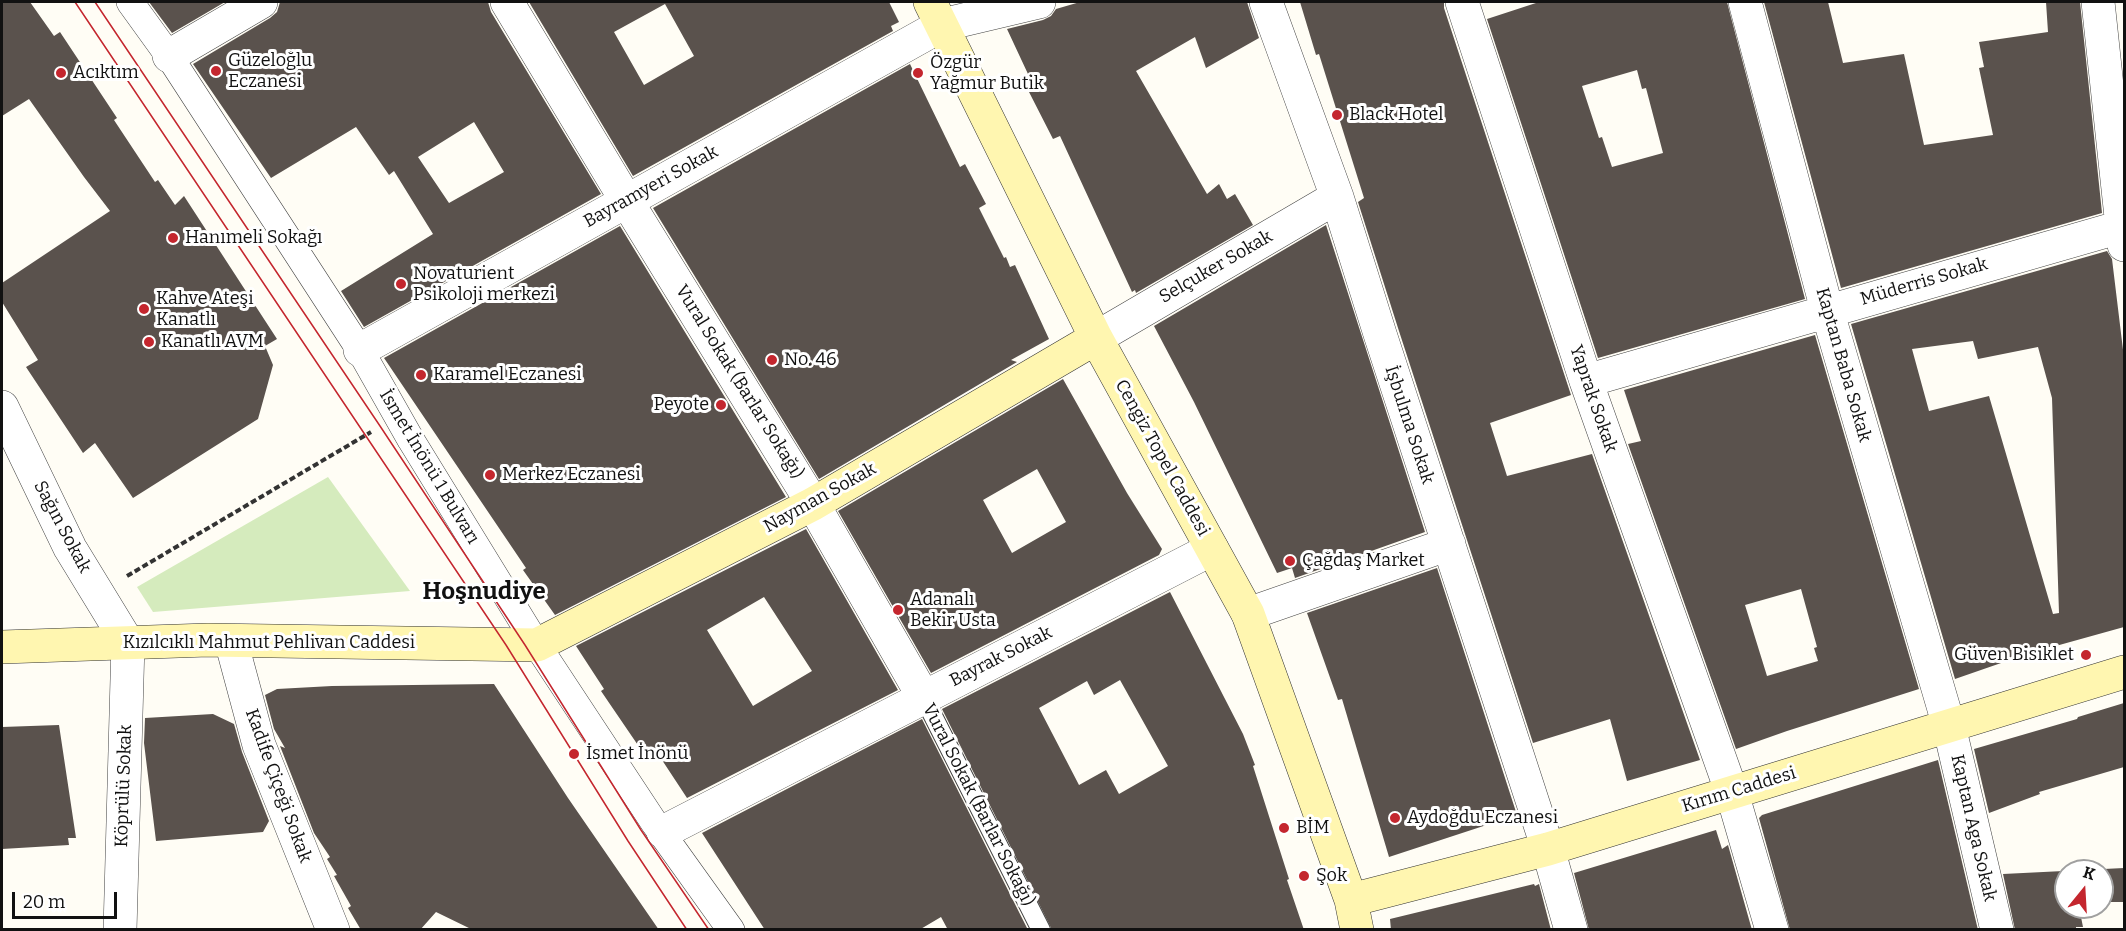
<!DOCTYPE html>
<html>
<head>
<meta charset="utf-8">
<style>
	body { margin:0 }
	#map { position:relative; width:2126px; height:931px; overflow:hidden; background:#fffdf5; font-family:Bitter,serif }
	canvas { display:block }
	.frame { position:absolute; inset:0; border:3px solid #111; pointer-events:none }
	.north { position:absolute; left:2054px; top:859px; width:60px; height:60px; box-sizing:border-box; background:#fff; border:2px solid #a0a0a0; border-radius:50%; rotate:18deg; font-size:16px; font-weight:700; line-height:24px; text-align:center; color:#111 }
	.north::after { content:''; display:block; margin:auto; width:21px; height:27px; background:#c4262e; clip-path:polygon(50% 0,100% 100%,50% 72%,0 100%) }
	.scale { position:absolute; left:12px; top:892px; width:105px; height:27px; box-sizing:border-box; border:3px solid #111; border-top:0; padding-left:8px; font-size:18px; line-height:21px; white-space:nowrap; color:#111; -webkit-text-stroke:4px #fff; paint-order:stroke }
</style>
</head>
<body>
<div id="map">
<canvas width="2126" height="931"></canvas>
<div class="frame"></div>
<div class="north">K</div>
<div class="scale">20 m</div>
</div>
<script>
const c = document.querySelector('canvas').getContext('2d');
c.lineJoin = 'round';
function fill(path, color) {
  c.fillStyle = color;
  c.fill(path, 'evenodd');
}
function toPath(rows) {
  const path = new Path2D();
  for (const r of rows) {
    path.moveTo(r[0], r[1]);
    for (let i = 2; i < r.length; i += 2) path.lineTo(r[i], r[i + 1]);
  }
  return path;
}
function stroke(path, color, width, dash) {
  c.strokeStyle = color;
  c.lineWidth = width;
  c.lineCap = dash ? 'butt' : 'round';
  c.setLineDash(dash || []);
  c.stroke(path);
}
function write(font, color, halo, rows, align = 'center') {
  c.font = font + ' Bitter,serif';
  c.lineWidth = 6;
  c.setLineDash([]);
  c.textBaseline = 'middle';
  c.strokeStyle = halo;
  c.fillStyle = color;
  for (const [text, x, y, turn = 0] of rows) {
    c.save();
    c.translate(x, y);
    c.rotate((+turn || 0) * Math.PI / 180);
    c.textAlign = isNaN(turn) ? turn : align;
    if (halo) c.strokeText(text, 0, 0);
    c.fillText(text, 0, 0);
    c.restore();
  }
}
const green = toPath([
	[328,477,410,591,153,612,137,587]
]);
const building = toPath([
	[2,2,30,2,54,36,60,32,117,118,114,120,155,182,158,180,175,205,184,196,277,339,265,346,273,365,258,419,133,498,95,443,83,453,26,367,38,360,2,302,2,283,110,211,84,177,29,99,2,116],
	[149,2,225,2,172,33],
	[280,2,488,2,491,12,601,194,364,327,341,291,433,234,394,171,389,175,356,127,271,178,193,64,270,18,277,12],
	[474,122,504,172,449,203,418,157],
	[529,2,889,2,899,22,891,26,893,31,633,176],
	[665,4,694,56,644,85,614,32],
	[1080,2,1247,2,1259,38,1206,68,1195,37,1136,71,1207,194,1219,184,1227,199,1235,194,1253,225,1136,293,1135,290,1132,292,1060,136,1053,139,1029,92,1035,89,1007,29,1043,20,1051,16,1056,9],
	[1300,2,1444,2,1444,8,1571,395,1490,423,1507,476,1592,454,1700,760,1627,781,1610,719,1533,743,1398,328,1358,202,1364,198,1319,54,1316,55],
	[1539,2,1727,2,1805,299,1598,358,1487,19],
	[1637,70,1642,89,1646,88,1663,153,1612,167,1602,137,1599,138,1582,86],
	[1764,2,1828,2,1843,63,1904,54,1924,145,1993,135,1979,68,1984,67,1979,42,2048,32,2046,2,2080,2,2102,213,1841,288],
	[910,64,960,167,965,164,986,204,979,208,1004,258,1006,257,1010,267,1015,265,1049,339,1011,360,1017,362,819,479,653,208],
	[1326,225,1425,532,1295,578,1292,568,1277,573,1194,402,1154,326],
	[620,226,786,497,555,615,523,570,526,568,384,358],
	[2107,251,2112,259,2124,358,2124,627,2027,654,1955,679,1851,324],
	[1973,341,1978,359,2038,347,2052,398,2059,613,2053,614,1989,396,1929,411,1912,349],
	[1815,335,1919,689,1787,731,1736,749,1628,444,1641,441,1624,390],
	[1801,589,1817,647,1814,648,1818,661,1767,676,1745,605],
	[1063,379,1127,493,1162,549,1159,555,931,673,838,511],
	[1037,469,1066,522,1012,553,983,500],
	[806,529,898,690,687,798,662,760,646,757,601,691,604,689,576,646],
	[764,597,812,671,753,706,707,630],
	[1437,568,1517,815,1389,857,1342,699,1338,700,1307,613],
	[1170,592,1243,734,1255,765,1253,766,1289,879,1287,880,1304,930,1052,930,942,709],
	[1120,680,1168,766,1119,794,1106,770,1079,785,1039,708,1087,681,1094,695],
	[494,684,568,798,659,930,473,930,436,912,420,930,361,930,348,908,351,906,334,876,337,875,327,859,330,857,314,833,280,746,285,748,274,729,265,695,277,689,332,686],
	[2124,703,2124,767,2039,792,2040,794,1989,813,1974,749,2077,719,2078,717],
	[213,714,234,724,242,752,269,821,263,832,156,841,144,743,145,718],
	[922,719,1028,930,948,930,941,917,919,930,765,930,702,833],
	[59,725,76,838,68,838,69,845,2,849,2,727],
	[1938,760,1978,930,1790,930,1759,818,1762,815],
	[1716,830,1722,849,1728,845,1752,930,1589,930,1574,873],
	[2124,868,2124,902,2102,902,2102,871,2066,871,2066,907,2079,907,2083,927,2076,927,2076,930,2015,930,2003,874],
	[1534,884,1535,886,1539,884,1551,930,1391,930,1390,919]
]);
const path = toPath([
	[127,576,371,432]
]);
const service = toPath([
	[923,696,1041,930]
]);
const pedestrian = toPath([
	[130,2,169,56,360,350,411,440,537,645,655,824,731,930]
]);
const minor = toPath([
	[507,2,626,200,813,504,923,696],
	[1266,2,1337,197,1380,334,1548,849,1571,930],
	[1462,2,1586,381,1732,793,1772,930],
	[1745,2,1827,310,1949,726,1997,930],
	[2098,2,2124,245],
	[169,56,261,2],
	[1096,338,1337,197],
	[360,350,942,25,1039,2],
	[1586,381,2124,226],
	[2,407,70,548,128,643,120,930],
	[1248,614,1449,544],
	[231,641,259,745,333,930],
	[663,832,1212,549]
]);
const secondary = toPath([
	[930,2,1096,338,1248,614,1351,900,1357,930],
	[2,647,208,640,537,645,813,504,1096,338],
	[1351,900,1548,849,2124,672]
]);
const tram = toPath([
	[75,2,506,645,628,841,687,930],
	[95,2,380,426,525,645,641,830,709,930]
]);
const markers = [
	[216,71,6,"#c4262e"],
	[61,73,6,"#c4262e"],
	[918,73,6,"#c4262e"],
	[1337,115,6,"#c4262e"],
	[173,238,6,"#c4262e"],
	[401,284,6,"#c4262e"],
	[144,309,6,"#c4262e"],
	[149,342,6,"#c4262e"],
	[772,360,6,"#c4262e"],
	[421,375,6,"#c4262e"],
	[721,405,6,"#c4262e"],
	[490,475,6,"#c4262e"],
	[1290,561,6,"#c4262e"],
	[898,610,6,"#c4262e"],
	[2086,655,6,"#c4262e"],
	[574,754,6,"#c4262e"],
	[1395,818,6,"#c4262e"],
	[1284,828,6,"#c4262e"],
	[1304,876,6,"#c4262e"]
];
const poiNames = [
	["Güzeloğlu",228,61],
	["Eczanesi",228,82],
	["Özgür",930,63],
	["Yağmur Butik",930,84],
	["Acıktım",73,73],
	["Black Hotel",1349,115],
	["Hanımeli Sokağı",185,238],
	["Novaturient",413,274],
	["Psikoloji merkezi",413,295],
	["Kahve Ateşi",156,299],
	["Kanatlı",156,320],
	["Kanatlı AVM",161,342],
	["No. 46",784,360],
	["Karamel Eczanesi",433,375],
	["Peyote",709,405,"right"],
	["Merkez Eczanesi",502,475],
	["Çağdaş Market",1302,561],
	["Adanalı",910,600],
	["Bekir Usta",910,621],
	["Güven Bisiklet",2074,655,"right"],
	["İsmet İnönü",586,754],
	["Aydoğdu Eczanesi",1407,818],
	["BİM",1296,828],
	["Şok",1316,876]
];
const streetNames = [
	["Bayramyeri Sokak",651,187,-29],
	["Selçuker Sokak",1216,267,-30],
	["Müderris Sokak",1924,282,-16],
	["Kaptan Baba Sokak",1843,365,74],
	["Vural Sokak (Barlar Sokağı)",739,382,58],
	["Yaprak Sokak",1593,399,71],
	["İşbulma Sokak",1409,425,72],
	["Cengiz Topel Caddesi",1162,458,61],
	["İsmet İnönü 1 Bulvarı",429,467,59],
	["Nayman Sokak",820,498,-29],
	["Sağın Sokak",62,527,62],
	["Kızılcıklı Mahmut Pehlivan Caddesi",269,643],
	["Bayrak Sokak",1001,657,-27],
	["Köprülü Sokak",124,786,-88],
	["Kadife Çiçeği Sokak",278,786,70],
	["Kırım Caddesi",1739,790,-17],
	["Vural Sokak (Barlar Sokağı)",978,805,63],
	["Kaptan Aga Sokak",1973,828,77]
];
const districtNames = [
	["Hoşnudiye",484,592]
];
fill(green, '#d5ebbd');
fill(building, '#5a524d');
stroke(service, '#444', 20);
stroke(pedestrian, '#444', 28);
stroke(minor, '#444', 34);
stroke(secondary, '#333', 34);
stroke(path, '#333', 4, [6, 3]);
stroke(service, '#fff', 18);
stroke(pedestrian, '#fff', 27);
stroke(minor, '#fff', 33);
stroke(secondary, '#fff6b0', 33);
stroke(tram, '#c4262e', 1.5);
for (const [x, y, r, color] of markers) {
  const dot = new Path2D();
  dot.arc(x, y, r, 0, 2 * Math.PI);
  c.fillStyle = color;
  c.fill(dot);
  stroke(dot, '#fff', 2);
}
write('18px', '#111', '#fff', poiNames, 'left');
write('18px', '#111', '#fff', streetNames);
write('bold 24px', '#111', '#fff', districtNames);
</script>
</body>
</html>
